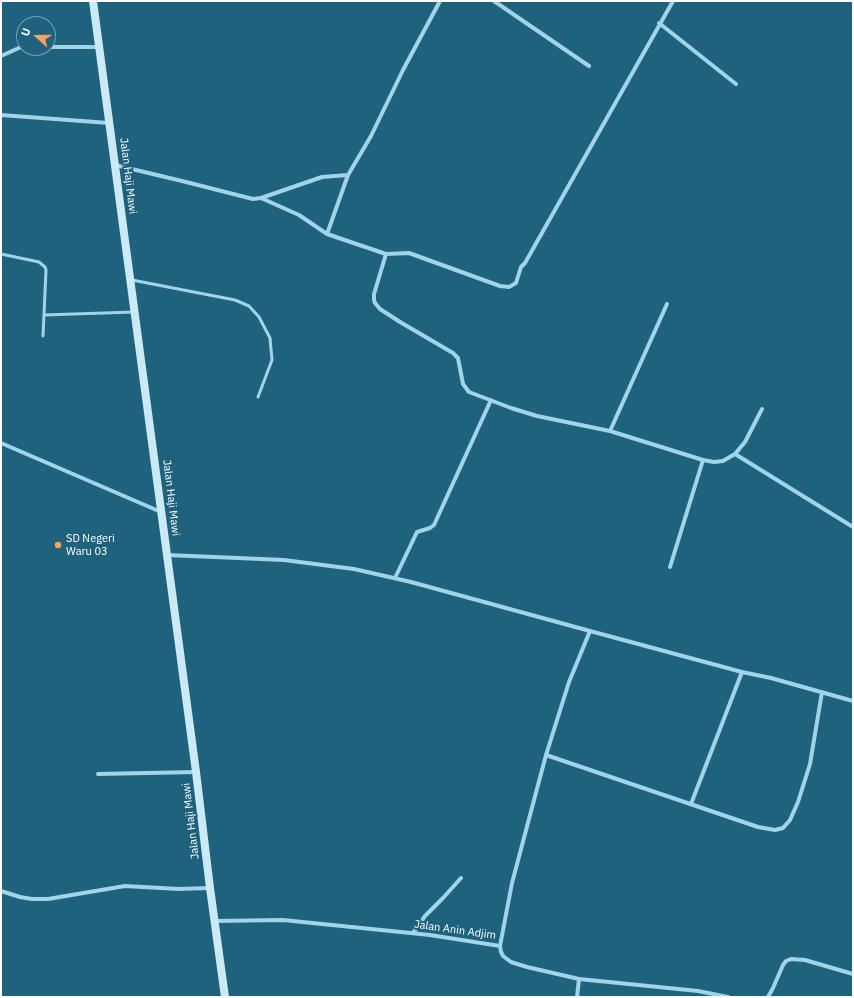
<!DOCTYPE html>
<html>
<head>
<meta charset="utf-8">
<style>
	body { margin:0 }
	#map { position:relative; width:854px; height:998px; overflow:hidden; background:#1e627d; font-family:"IBM Plex Sans",sans-serif }
	canvas { display:block }
	.frame { position:absolute; inset:0; border:2px solid #fff; pointer-events:none }
	.north { position:absolute; left:16px; top:16px; width:40px; height:40px; box-sizing:border-box; background:#1e627d; border:1px solid #78a1b1; border-radius:50%; rotate:291deg; font-size:11px; font-weight:700; line-height:16px; text-align:center; color:#fff }
	.north::after { content:''; display:block; margin:auto; width:14px; height:18px; background:#f6a260; clip-path:polygon(50% 0,100% 100%,50% 72%,0 100%) }
</style>
</head>
<body>
<div id="map">
<canvas width="854" height="998"></canvas>
<div class="frame"></div>
<div class="north">U</div>
</div>
<script>
const c = document.querySelector('canvas').getContext('2d');
c.lineJoin = 'round';
function toPath(rows) {
  const path = new Path2D();
  for (const r of rows) {
    path.moveTo(r[0], r[1]);
    for (let i = 2; i < r.length; i += 2) path.lineTo(r[i], r[i + 1]);
  }
  return path;
}
function stroke(path, color, width, dash) {
  c.strokeStyle = color;
  c.lineWidth = width;
  c.lineCap = dash ? 'butt' : 'round';
  c.setLineDash(dash || []);
  c.stroke(path);
}
function write(font, color, halo, rows, align = 'center') {
  c.font = font + ' "IBM Plex Sans",sans-serif';
  c.lineWidth = 4;
  c.setLineDash([]);
  c.textBaseline = 'middle';
  c.strokeStyle = halo;
  c.fillStyle = color;
  for (const [text, x, y, turn = 0] of rows) {
    c.save();
    c.translate(x, y);
    c.rotate((+turn || 0) * Math.PI / 180);
    c.textAlign = isNaN(turn) ? turn : align;
    if (halo) c.strokeText(text, 0, 0);
    c.fillText(text, 0, 0);
    c.restore();
  }
}
const lane = toPath([
	[1,254,39,262,45,267,46,270,43,336],
	[132,280,235,300,249,306,259,317,270,338,272,360,258,397],
	[44,315,134,312]
]);
const street = toPath([
	[494,1,589,66],
	[659,23,736,84],
	[48,47,99,47],
	[1,56,21,47,24,47],
	[1,115,109,123],
	[115,165,182,181,253,199,261,198,299,215,327,234,386,254,409,253,500,286,509,287,516,283,521,267,525,263,673,1],
	[261,198,322,177,348,175],
	[327,234,348,175,371,136,403,70,440,1],
	[386,254,374,294,374,300,375,303,380,309,400,322,453,353,458,358,463,384,469,392,511,408,537,416,610,431,703,460,714,462,723,461,735,454,745,442,762,409],
	[610,431,667,304],
	[1,443,161,512],
	[735,454,853,527],
	[167,555,284,560,354,569,411,582,590,631,742,672,771,678,853,701],
	[670,567,703,460],
	[395,578,417,532,430,528,434,525,491,400],
	[590,631,569,682,546,755,758,827,775,830,783,828,790,820,798,802,810,764,822,692],
	[546,755,512,883,500,946,501,952,503,956,511,962,527,967,579,979,698,991,728,997],
	[98,774,196,772],
	[691,804,742,672],
	[1,891,20,897,32,899,48,899,125,886,179,889,210,888],
	[215,921,283,920,430,935,500,946],
	[413,933,425,916,443,898,461,878],
	[577,997,579,979],
	[768,997,773,988,783,965,786,961,791,959,805,960,853,974]
]);
const secondary = toPath([
	[93,1,196,772,210,888,225,997]
]);
const markers = [
	[58,545,4,"#f6a260"]
];
const streetNames = [
	["Jalan Haji Mawi",128,176,83],
	["Jalan Haji Mawi",171,498,83],
	["Jalan Haji Mawi",191,821,-97],
	["Jalan Anin Adjim",455,930,8]
];
const poiNames = [
	["SD Negeri",66,539],
	["Waru 03",66,552]
];
stroke(lane, '#a1d4e8', 3);
stroke(street, '#a1d4e8', 4);
stroke(secondary, '#cbeaf6', 8);
for (const [x, y, r, color] of markers) {
  const dot = new Path2D();
  dot.arc(x, y, r, 0, 2 * Math.PI);
  c.fillStyle = color;
  c.fill(dot);
  stroke(dot, '#1e627d', 1.5);
}
write('11px', '#fff', '#1e627d', streetNames);
write('11px', '#fff', '#1e627d', poiNames, 'left');
</script>
</body>
</html>
